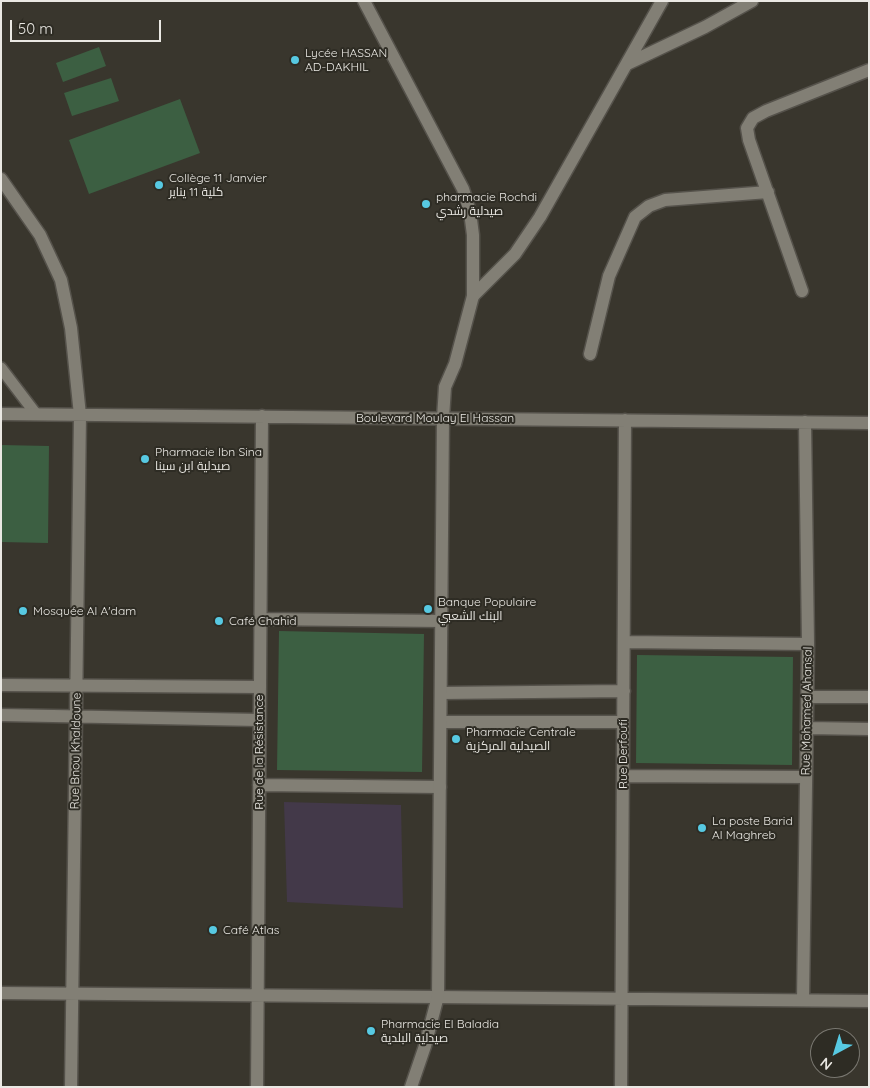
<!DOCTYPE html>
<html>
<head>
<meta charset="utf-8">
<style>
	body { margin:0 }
	#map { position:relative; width:870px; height:1088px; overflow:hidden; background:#39362d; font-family:Quicksand,sans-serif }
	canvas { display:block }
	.frame { position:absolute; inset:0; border:2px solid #eae8e3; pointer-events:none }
	.north { position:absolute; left:810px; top:1028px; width:50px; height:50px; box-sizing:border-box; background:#2e2c24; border:1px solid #797770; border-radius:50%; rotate:219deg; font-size:14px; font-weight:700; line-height:20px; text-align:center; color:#eae8e3 }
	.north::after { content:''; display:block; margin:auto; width:18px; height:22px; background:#57c9e2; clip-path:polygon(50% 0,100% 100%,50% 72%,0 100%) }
	.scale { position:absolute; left:10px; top:20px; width:151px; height:22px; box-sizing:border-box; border:2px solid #eae8e3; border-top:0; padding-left:6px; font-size:15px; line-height:18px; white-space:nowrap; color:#eae8e3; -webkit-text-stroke:4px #2e2c24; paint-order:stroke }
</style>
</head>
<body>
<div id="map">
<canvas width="870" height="1088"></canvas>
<div class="frame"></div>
<div class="north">N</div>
<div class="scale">50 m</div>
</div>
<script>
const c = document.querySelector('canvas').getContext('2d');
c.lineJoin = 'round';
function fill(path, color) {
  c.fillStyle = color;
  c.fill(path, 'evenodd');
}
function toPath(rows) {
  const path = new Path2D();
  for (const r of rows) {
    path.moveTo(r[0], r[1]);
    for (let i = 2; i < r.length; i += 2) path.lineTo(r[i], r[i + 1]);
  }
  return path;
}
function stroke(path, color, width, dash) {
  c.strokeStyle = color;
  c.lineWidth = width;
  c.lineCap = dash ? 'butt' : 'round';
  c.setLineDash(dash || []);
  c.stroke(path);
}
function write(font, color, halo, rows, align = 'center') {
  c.font = font + ' Quicksand,Cairo,sans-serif';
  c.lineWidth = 4;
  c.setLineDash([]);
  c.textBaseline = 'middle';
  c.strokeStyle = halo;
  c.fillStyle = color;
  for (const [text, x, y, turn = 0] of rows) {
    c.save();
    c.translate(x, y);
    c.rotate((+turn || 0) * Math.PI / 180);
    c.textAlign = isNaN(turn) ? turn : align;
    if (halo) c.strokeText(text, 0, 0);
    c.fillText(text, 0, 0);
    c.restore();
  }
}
const commercial = toPath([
	[284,802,401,805,403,908,287,902]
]);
const green = toPath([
	[99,47,106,66,63,82,56,63],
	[111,78,119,101,72,116,64,93],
	[180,99,200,153,89,194,69,140],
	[1,445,49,446,48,543,1,542],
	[279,631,424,634,422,772,277,770],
	[637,655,793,657,792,765,636,763]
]);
const lane = toPath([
	[1,368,36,414]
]);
const street = toPath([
	[627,64,705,27,752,1],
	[1,179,40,235,61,280,71,328,80,415,71,1087],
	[802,291,749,140,747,128,753,118,766,111,869,70],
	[473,296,515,254,540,217,662,1],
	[590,354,609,276,635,217,649,206,665,200,768,192],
	[1,414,869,423],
	[260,619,442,621],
	[624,642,808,644],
	[1,685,260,687],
	[441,693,624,691],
	[808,697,869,697],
	[1,715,259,720],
	[441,722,623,722],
	[807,728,869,729],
	[623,776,806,777],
	[259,785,440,787],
	[1,993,869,1001],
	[803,1000,808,644,805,422],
	[257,1087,262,416],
	[621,1087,625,420]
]);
const secondary = toPath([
	[364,1,463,189,470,212,473,235,473,296,455,364,445,387,443,418,438,996,425,1046,411,1087]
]);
const markers = [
	[295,60,5,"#57c9e2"],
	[159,185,5,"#57c9e2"],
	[426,204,5,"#57c9e2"],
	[145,459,5,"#57c9e2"],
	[428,609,5,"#57c9e2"],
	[23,611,5,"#57c9e2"],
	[219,621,5,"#57c9e2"],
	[456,739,5,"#57c9e2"],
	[702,828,5,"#57c9e2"],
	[213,930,5,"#57c9e2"],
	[371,1031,5,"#57c9e2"]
];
const poiNames = [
	["Lycée HASSAN",305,53],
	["AD-DAKHIL",305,67],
	["Collège 11 Janvier",169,178],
	["كلية 11 يناير",169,192],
	["pharmacie Rochdi",436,197],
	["صيدلية رشدي",436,211],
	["Pharmacie Ibn Sina",155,452],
	["صيدلية ابن سينا",155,466],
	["Banque Populaire",438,602],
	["البنك الشعبي",438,616],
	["Mosquée Al A'dam",33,611],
	["Café Chahid",229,621],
	["Pharmacie Centrale",466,732],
	["الصيدلية المركزية",466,746],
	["La poste Barid",712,821],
	["Al Maghreb",712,835],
	["Café Atlas",223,930],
	["Pharmacie El Baladia",381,1024],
	["صيدلية البلدية",381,1038]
];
const streetNames = [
	["Boulevard Moulay El Hassan",435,418],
	["Rue Mohamed Ahansal",807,711,-89],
	["Rue Bnou Khaldoune",76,751,-89],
	["Rue de la Résistance",259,752,-90],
	["Rue Derfoufi",623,754,-90]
];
fill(commercial, '#433949');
fill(green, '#3c5f42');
stroke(lane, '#55524b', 14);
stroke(street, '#55524b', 15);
stroke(secondary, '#55524b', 15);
stroke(lane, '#827f75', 11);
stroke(street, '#827f75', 12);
stroke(secondary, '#827f75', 12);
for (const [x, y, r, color] of markers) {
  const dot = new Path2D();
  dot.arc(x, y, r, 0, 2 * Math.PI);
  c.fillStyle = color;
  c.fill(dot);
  stroke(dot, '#2e2c24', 2);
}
write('12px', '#eae8e3', '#2e2c24', poiNames, 'left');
write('12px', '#eae8e3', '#2e2c24', streetNames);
</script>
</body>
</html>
